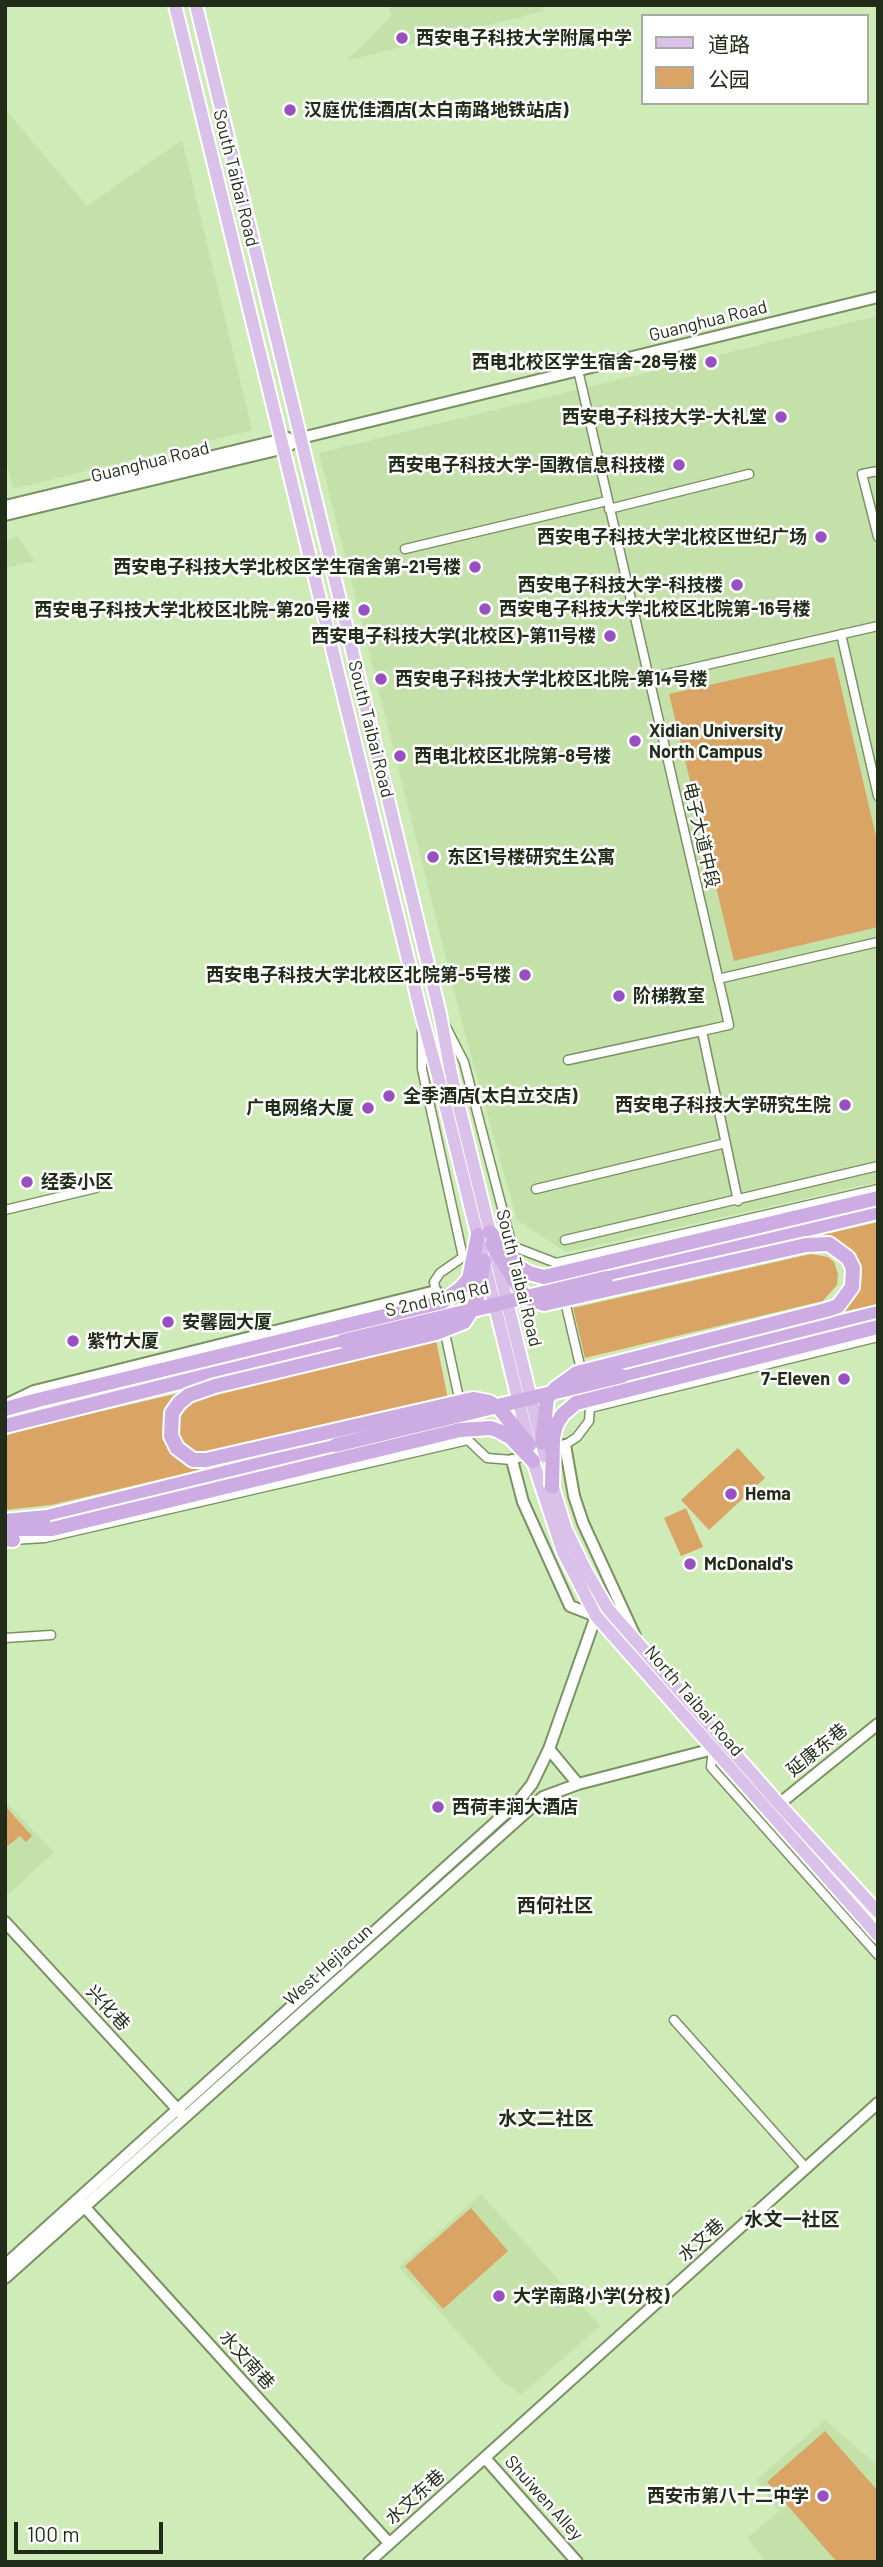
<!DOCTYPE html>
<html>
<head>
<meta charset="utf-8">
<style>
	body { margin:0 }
	#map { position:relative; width:883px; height:2567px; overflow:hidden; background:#cfebb8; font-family:Barlow,"Noto Sans SC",sans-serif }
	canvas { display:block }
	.frame { position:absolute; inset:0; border:7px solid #222d19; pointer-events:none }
	.legend { position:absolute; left:641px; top:14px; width:228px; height:91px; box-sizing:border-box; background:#fff; border:2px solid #a7aba3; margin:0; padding:9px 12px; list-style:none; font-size:21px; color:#222d19 }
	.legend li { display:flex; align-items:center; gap:14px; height:35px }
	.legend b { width:35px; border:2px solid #a7aba3 }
	.scale { position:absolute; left:14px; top:2522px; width:149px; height:32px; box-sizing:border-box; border:4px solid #222d19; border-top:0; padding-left:9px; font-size:21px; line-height:24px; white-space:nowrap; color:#222d19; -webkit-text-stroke:5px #fff; paint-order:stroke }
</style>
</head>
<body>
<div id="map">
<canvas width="883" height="2567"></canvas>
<div class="frame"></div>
<ul class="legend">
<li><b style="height:9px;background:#d9c1e9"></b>道路</li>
<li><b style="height:19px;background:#daa564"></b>公园</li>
</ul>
<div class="scale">100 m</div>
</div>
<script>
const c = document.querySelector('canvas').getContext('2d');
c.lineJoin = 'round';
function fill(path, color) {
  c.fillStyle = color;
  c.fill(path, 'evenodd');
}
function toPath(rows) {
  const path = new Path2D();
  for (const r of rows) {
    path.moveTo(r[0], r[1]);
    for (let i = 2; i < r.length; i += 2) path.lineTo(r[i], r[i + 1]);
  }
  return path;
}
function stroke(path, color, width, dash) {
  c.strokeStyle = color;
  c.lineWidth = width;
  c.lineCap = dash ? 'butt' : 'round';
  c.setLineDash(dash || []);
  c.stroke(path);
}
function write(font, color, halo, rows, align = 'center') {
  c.font = font + ' Barlow,"Noto Sans SC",sans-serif';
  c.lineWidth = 5;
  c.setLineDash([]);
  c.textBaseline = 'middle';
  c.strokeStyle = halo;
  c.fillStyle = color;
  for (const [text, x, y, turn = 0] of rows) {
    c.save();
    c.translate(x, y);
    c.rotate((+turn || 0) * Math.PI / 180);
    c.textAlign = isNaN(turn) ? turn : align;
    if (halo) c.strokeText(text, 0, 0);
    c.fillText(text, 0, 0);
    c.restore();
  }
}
const built = toPath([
	[389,5,542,5,544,11,346,61,391,17],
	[5,109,87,206,182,140,252,430,13,489,5,458],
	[878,316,878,1182,566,1252,517,1220,464,1030,319,453],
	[18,537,35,561,5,568,5,541],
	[5,1801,54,1852,8,1895,5,1892],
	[481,2194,600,2326,521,2395,515,2389,503,2382,399,2267],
	[825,2420,878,2466,878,2562,766,2562,747,2538,779,2511,756,2480]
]);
const green = toPath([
	[834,657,878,845,878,927,734,961,669,694],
	[878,1222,878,1304,843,1312,854,1299,862,1276,857,1263,837,1242,822,1235],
	[811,1254,828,1257,834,1262,838,1274,837,1285,823,1301,585,1358,573,1308],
	[436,1340,448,1399,204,1455,191,1451,176,1438,177,1418,185,1406,197,1399],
	[184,1392,165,1413,164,1436,180,1461,200,1470,51,1505,5,1510,5,1436,24,1429],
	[738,1448,765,1478,709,1530,681,1500],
	[686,1508,703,1547,681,1556,664,1518],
	[5,1806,32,1836,26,1842,20,1836,5,1848],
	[471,2208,508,2251,443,2309,405,2266],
	[825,2431,878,2491,878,2562,837,2562,767,2482]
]);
const minor = toPath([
	[578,370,729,1025,702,1031,738,1201],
	[878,471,862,474,878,537],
	[609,509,749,474],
	[405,549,607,501],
	[841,634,878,796],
	[649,678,878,626],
	[718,979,878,942],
	[445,1025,464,1062,512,1246],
	[422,1030,422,1069,463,1257],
	[568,1060,702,1031],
	[536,1189,726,1143],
	[5,1210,96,1188],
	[565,1240,878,1166],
	[512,1246,556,1263,590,1408,589,1421,577,1437,565,1445,512,1460,487,1458,468,1440,434,1282,440,1273,463,1257,512,1246],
	[556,1263,878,1189],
	[590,1408,878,1337],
	[12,1540,45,1538,468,1440],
	[5,1638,51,1635],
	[713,1749,711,1767,878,1955],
	[674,2020,806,2168]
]);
const tertiary = toPath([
	[5,506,288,438],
	[5,515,285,448,301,438,878,297],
	[9,1403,34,1391,436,1291],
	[565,1445,574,1496,583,1523,635,1636],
	[549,1749,578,1784],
	[779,1804,878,1724],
	[5,1922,180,2112],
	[81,2203,389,2543],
	[5,2265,517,1803,532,1784,549,1749,596,1616,570,1606,523,1502,512,1460],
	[5,2278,543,1797,578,1784,713,1749],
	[485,2458,577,2562],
	[369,2562,878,2103]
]);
const primary = toPath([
	[175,5,422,1017,438,1076],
	[196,5,440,1014,452,1078],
	[533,1461,563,1552,596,1616,878,1935],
	[550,1478,566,1530,586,1571,608,1609,779,1804,878,1912]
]);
const trunk = toPath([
	[606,1278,878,1212],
	[622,1376,878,1313],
	[5,1409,38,1400],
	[5,1426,343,1341],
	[5,1521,47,1517,336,1445],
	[10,1529,52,1529],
	[5,1539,13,1540]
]);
const primaryBridge = toPath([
	[438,1076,529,1443],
	[452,1078,545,1456]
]);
const trunkBridge = toPath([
	[490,1232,516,1265,529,1273,544,1277,878,1198],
	[492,1244,521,1291,528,1298,544,1304,806,1245,829,1244,848,1258,853,1268,852,1287,838,1306,826,1310,577,1373,556,1388,547,1398,542,1443],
	[484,1261,478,1294,474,1306,464,1322,436,1333,215,1386,189,1395,179,1403,172,1413,171,1436,177,1448,193,1460,206,1460,473,1399,489,1402,499,1408,529,1445],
	[343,1341,606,1278],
	[38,1400,442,1302,460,1289,469,1279,478,1235],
	[336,1445,622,1376],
	[552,1487,553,1438,556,1425,563,1414,576,1403,878,1327],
	[52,1529,460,1430,491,1428,499,1431,510,1437,533,1461]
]);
const markers = [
	[402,38,7,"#974fc2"],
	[290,110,7,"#974fc2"],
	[711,362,7,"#974fc2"],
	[781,417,7,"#974fc2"],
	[679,465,7,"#974fc2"],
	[821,537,7,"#974fc2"],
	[475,567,7,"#974fc2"],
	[737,585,7,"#974fc2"],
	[485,609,7,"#974fc2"],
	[364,610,7,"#974fc2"],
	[610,636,7,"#974fc2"],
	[381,679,7,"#974fc2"],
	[635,741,7,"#974fc2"],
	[400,756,7,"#974fc2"],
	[433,857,7,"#974fc2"],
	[525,975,7,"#974fc2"],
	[619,996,7,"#974fc2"],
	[389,1096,7,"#974fc2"],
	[845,1105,7,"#974fc2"],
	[368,1108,7,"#974fc2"],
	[27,1182,7,"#974fc2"],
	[168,1322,7,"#974fc2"],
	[73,1341,7,"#974fc2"],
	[844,1379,7,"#974fc2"],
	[731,1494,7,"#974fc2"],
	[690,1564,7,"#974fc2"],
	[438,1807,7,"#974fc2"],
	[499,2296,7,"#974fc2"],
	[823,2496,7,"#974fc2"]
];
const poiNames = [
	["西安电子科技大学附属中学",416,38],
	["汉庭优佳酒店(太白南路地铁站店)",304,110],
	["西电北校区学生宿舍-28号楼",697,362,"right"],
	["西安电子科技大学-大礼堂",767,417,"right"],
	["西安电子科技大学-国教信息科技楼",665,465,"right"],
	["西安电子科技大学北校区世纪广场",807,537,"right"],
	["西安电子科技大学北校区学生宿舍第-21号楼",461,567,"right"],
	["西安电子科技大学-科技楼",723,585,"right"],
	["西安电子科技大学北校区北院第-16号楼",499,609],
	["西安电子科技大学北校区北院-第20号楼",350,610,"right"],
	["西安电子科技大学(北校区)-第11号楼",596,636,"right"],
	["西安电子科技大学北校区北院-第14号楼",395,679],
	["Xidian University",649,731],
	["North Campus",649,752],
	["西电北校区北院第-8号楼",414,756],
	["东区1号楼研究生公寓",447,857],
	["西安电子科技大学北校区北院第-5号楼",511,975,"right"],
	["阶梯教室",633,996],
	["全季酒店(太白立交店)",403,1096],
	["西安电子科技大学研究生院",831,1105,"right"],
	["广电网络大厦",354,1108,"right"],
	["经委小区",41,1182],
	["安馨园大厦",182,1322],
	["紫竹大厦",87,1341],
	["7-Eleven",830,1379,"right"],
	["Hema",745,1494],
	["McDonald's",704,1564],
	["西荷丰润大酒店",452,1807],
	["大学南路小学(分校)",513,2296],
	["西安市第八十二中学",809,2496,"right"]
];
const streetNames = [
	["South Taibai Road",236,178,76],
	["Guanghua Road",708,321,-14],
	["Guanghua Road",150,462,-14],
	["South Taibai Road",371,729,76],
	["电子大道中段",701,835,77],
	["South Taibai Road",519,1278,76],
	["S 2nd Ring Rd",437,1299,-13],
	["North Taibai Road",694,1701,49],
	["延康东巷",817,1750,-39],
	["West Hejiacun",328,1965,-42],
	["兴化巷",108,2008,47],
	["水文巷",701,2240,-42],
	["水文南巷",247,2360,48],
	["水文东巷",415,2497,-42],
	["Shuiwen Alley",544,2498,48]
];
const neighbourhoodNames = [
	["西何社区",555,1906],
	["水文二社区",546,2119],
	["水文一社区",792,2220]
];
fill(built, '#c3e1a8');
fill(green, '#daa564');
stroke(minor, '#799263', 11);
stroke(tertiary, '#799263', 14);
stroke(primary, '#fff', 16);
stroke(trunk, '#fff', 18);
stroke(minor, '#fff', 8);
stroke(tertiary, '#fff', 10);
stroke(primary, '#d9c1e9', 12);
stroke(trunk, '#ccace2', 14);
stroke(primaryBridge, '#fff', 16, []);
stroke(trunkBridge, '#fff', 18, []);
stroke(primaryBridge, '#d9c1e9', 12);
stroke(trunkBridge, '#ccace2', 14);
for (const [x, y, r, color] of markers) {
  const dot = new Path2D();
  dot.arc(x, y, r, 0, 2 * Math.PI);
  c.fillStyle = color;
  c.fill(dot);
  stroke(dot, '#fff', 2.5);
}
write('bold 18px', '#222d19', '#fff', poiNames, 'left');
write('18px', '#222d19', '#fff', streetNames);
write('bold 19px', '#222d19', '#fff', neighbourhoodNames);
</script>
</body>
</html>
